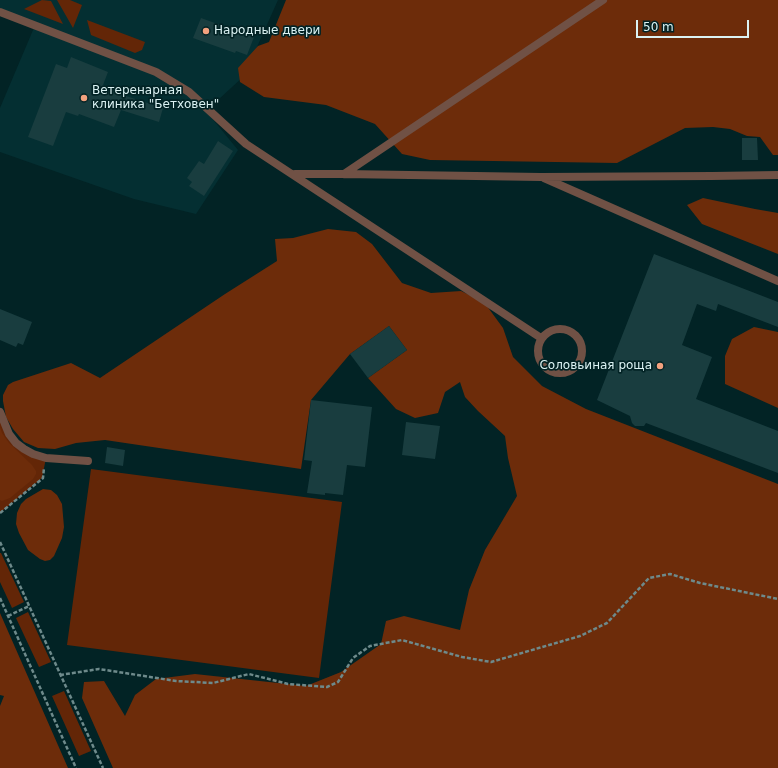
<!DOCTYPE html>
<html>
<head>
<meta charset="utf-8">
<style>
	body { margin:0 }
	#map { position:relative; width:778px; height:768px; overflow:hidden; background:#022325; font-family:"DejaVu Sans",sans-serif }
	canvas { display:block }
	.scale { position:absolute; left:636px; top:20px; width:113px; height:18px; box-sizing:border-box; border:2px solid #dbf2f3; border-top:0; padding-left:5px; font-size:12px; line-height:14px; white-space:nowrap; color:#dbf2f3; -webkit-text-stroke:3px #022325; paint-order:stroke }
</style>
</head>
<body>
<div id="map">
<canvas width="778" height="768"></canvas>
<div class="scale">50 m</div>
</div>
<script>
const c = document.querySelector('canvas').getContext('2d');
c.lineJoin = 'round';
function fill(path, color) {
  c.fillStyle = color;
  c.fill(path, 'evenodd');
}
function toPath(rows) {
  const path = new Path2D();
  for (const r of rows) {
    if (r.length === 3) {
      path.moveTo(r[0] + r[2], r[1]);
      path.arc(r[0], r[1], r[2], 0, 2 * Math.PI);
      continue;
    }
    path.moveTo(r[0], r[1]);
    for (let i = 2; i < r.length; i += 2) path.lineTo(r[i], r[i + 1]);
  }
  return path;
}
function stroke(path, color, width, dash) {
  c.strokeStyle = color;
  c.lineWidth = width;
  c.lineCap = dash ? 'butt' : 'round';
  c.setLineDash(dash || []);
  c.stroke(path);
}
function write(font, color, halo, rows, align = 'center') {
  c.font = font + ' "DejaVu Sans",sans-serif';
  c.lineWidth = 3.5;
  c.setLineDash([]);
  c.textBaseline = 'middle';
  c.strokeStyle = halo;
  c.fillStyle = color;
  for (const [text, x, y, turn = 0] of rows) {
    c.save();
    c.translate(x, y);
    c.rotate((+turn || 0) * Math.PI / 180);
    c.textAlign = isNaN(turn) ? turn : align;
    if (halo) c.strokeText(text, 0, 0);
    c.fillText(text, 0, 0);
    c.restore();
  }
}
const built = toPath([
	[0,0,278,0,244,76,206,111,238,150,196,214,134,199,0,152,0,108,36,23,0,10]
]);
const green = toPath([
	[42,0,51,1,63,24,24,9],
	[57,0,70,0,82,5,73,28],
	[87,20,145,42,142,50,135,53,91,35],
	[0,412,16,443,46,458,42,478,0,513],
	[91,469,342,502,319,678,67,645],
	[0,553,1,553,24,602,12,608,0,582],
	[28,612,51,662,39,667,16,618],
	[64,691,91,751,79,756,52,696]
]);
const forest = toPath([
	[286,0,778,0,778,155,773,155,760,137,747,136,730,129,713,127,685,128,617,163,430,160,402,154,375,124,326,105,264,97,240,82,238,68,258,46,269,42],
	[703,198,755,209,778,213,778,254,702,224,687,205],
	[328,229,356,232,372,244,402,283,431,293,461,291,484,302,503,328,513,357,542,386,586,409,778,484,778,768,113,768,82,698,84,682,104,681,125,716,135,695,156,679,195,674,306,686,341,672,381,644,386,621,404,616,460,630,469,590,485,550,517,496,508,458,505,436,478,411,465,397,460,382,445,392,438,413,415,418,396,409,368,378,407,350,389,326,350,354,311,400,301,469,105,440,76,443,55,449,38,448,24,442,13,429,6,417,3,401,3,395,8,385,13,382,71,363,100,378,225,294,277,261,275,239,293,238],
	[754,327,778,332,778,408,725,384,725,356,732,339],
	[0,427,2,433,9,443,32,465,36,471,36,474,33,479,10,498,2,501,0,500],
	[43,489,51,490,57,495,62,504,64,527,62,538,54,556,50,560,45,561,40,559,28,550,19,533,16,524,17,513,21,504,26,499],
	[0,613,68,768,0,768,0,706,4,696,0,695]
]);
const building = toPath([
	[201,18,240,32,242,26,256,32,247,55,236,51,235,53,193,38],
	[71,57,108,72,103,85,127,94,126,96,163,108,159,122,121,110,114,127,79,114,78,116,66,112,53,146,28,137,56,64,67,68],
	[742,138,757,138,758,160,742,160],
	[218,141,233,151,204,196,189,186,192,182,187,178,199,161,204,164],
	[654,254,778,302,778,327,718,304,716,311,697,304,682,345,712,357,696,399,778,431,778,473,646,423,644,426,635,426,632,423,630,416,597,400],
	[0,309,32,322,23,345,18,343,16,347,0,340],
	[389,326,407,350,368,378,350,354],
	[311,400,372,407,365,467,347,465,343,495,325,493,325,495,307,493,312,461,304,460],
	[406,422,440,426,435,459,402,455],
	[107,447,125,450,123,466,105,463]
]);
const path = toPath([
	[0,513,43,478,44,468],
	[0,542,103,768],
	[0,598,76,768],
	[8,616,29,606],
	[60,675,99,669,176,681,213,683,249,674,288,684,327,687,338,682,353,658,370,646,402,640,462,657,491,662,580,636,607,623,649,578,670,574,700,583,778,599]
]);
const lane = toPath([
	[0,12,156,72,189,92,246,144,541,338],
	[295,174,344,174,541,177,712,176,778,175],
	[344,174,603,0],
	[544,178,778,281],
	[560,351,22],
	[0,412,9,434,16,443,24,449,33,454,46,458,88,461]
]);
const markers = [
	[206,31,4,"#f2a17e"],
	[84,98,4,"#f2a17e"],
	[660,366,4,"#f2a17e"]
];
const poiNames = [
	["Народные двери",214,31],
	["Ветеренарная",92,91],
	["клиника \"Бетховен\"",92,105],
	["Соловьиная роща",652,366,"right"]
];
fill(built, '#042f32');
fill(green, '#632607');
fill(forest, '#6d2c0a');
fill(building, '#193d3f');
stroke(path, '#6e8a8b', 2.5, [4, 2]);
stroke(lane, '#705145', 8);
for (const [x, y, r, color] of markers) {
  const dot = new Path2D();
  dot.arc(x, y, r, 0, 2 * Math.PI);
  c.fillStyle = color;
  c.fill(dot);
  stroke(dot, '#022325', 1.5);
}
write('12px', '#dbf2f3', '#022325', poiNames, 'left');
</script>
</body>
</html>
